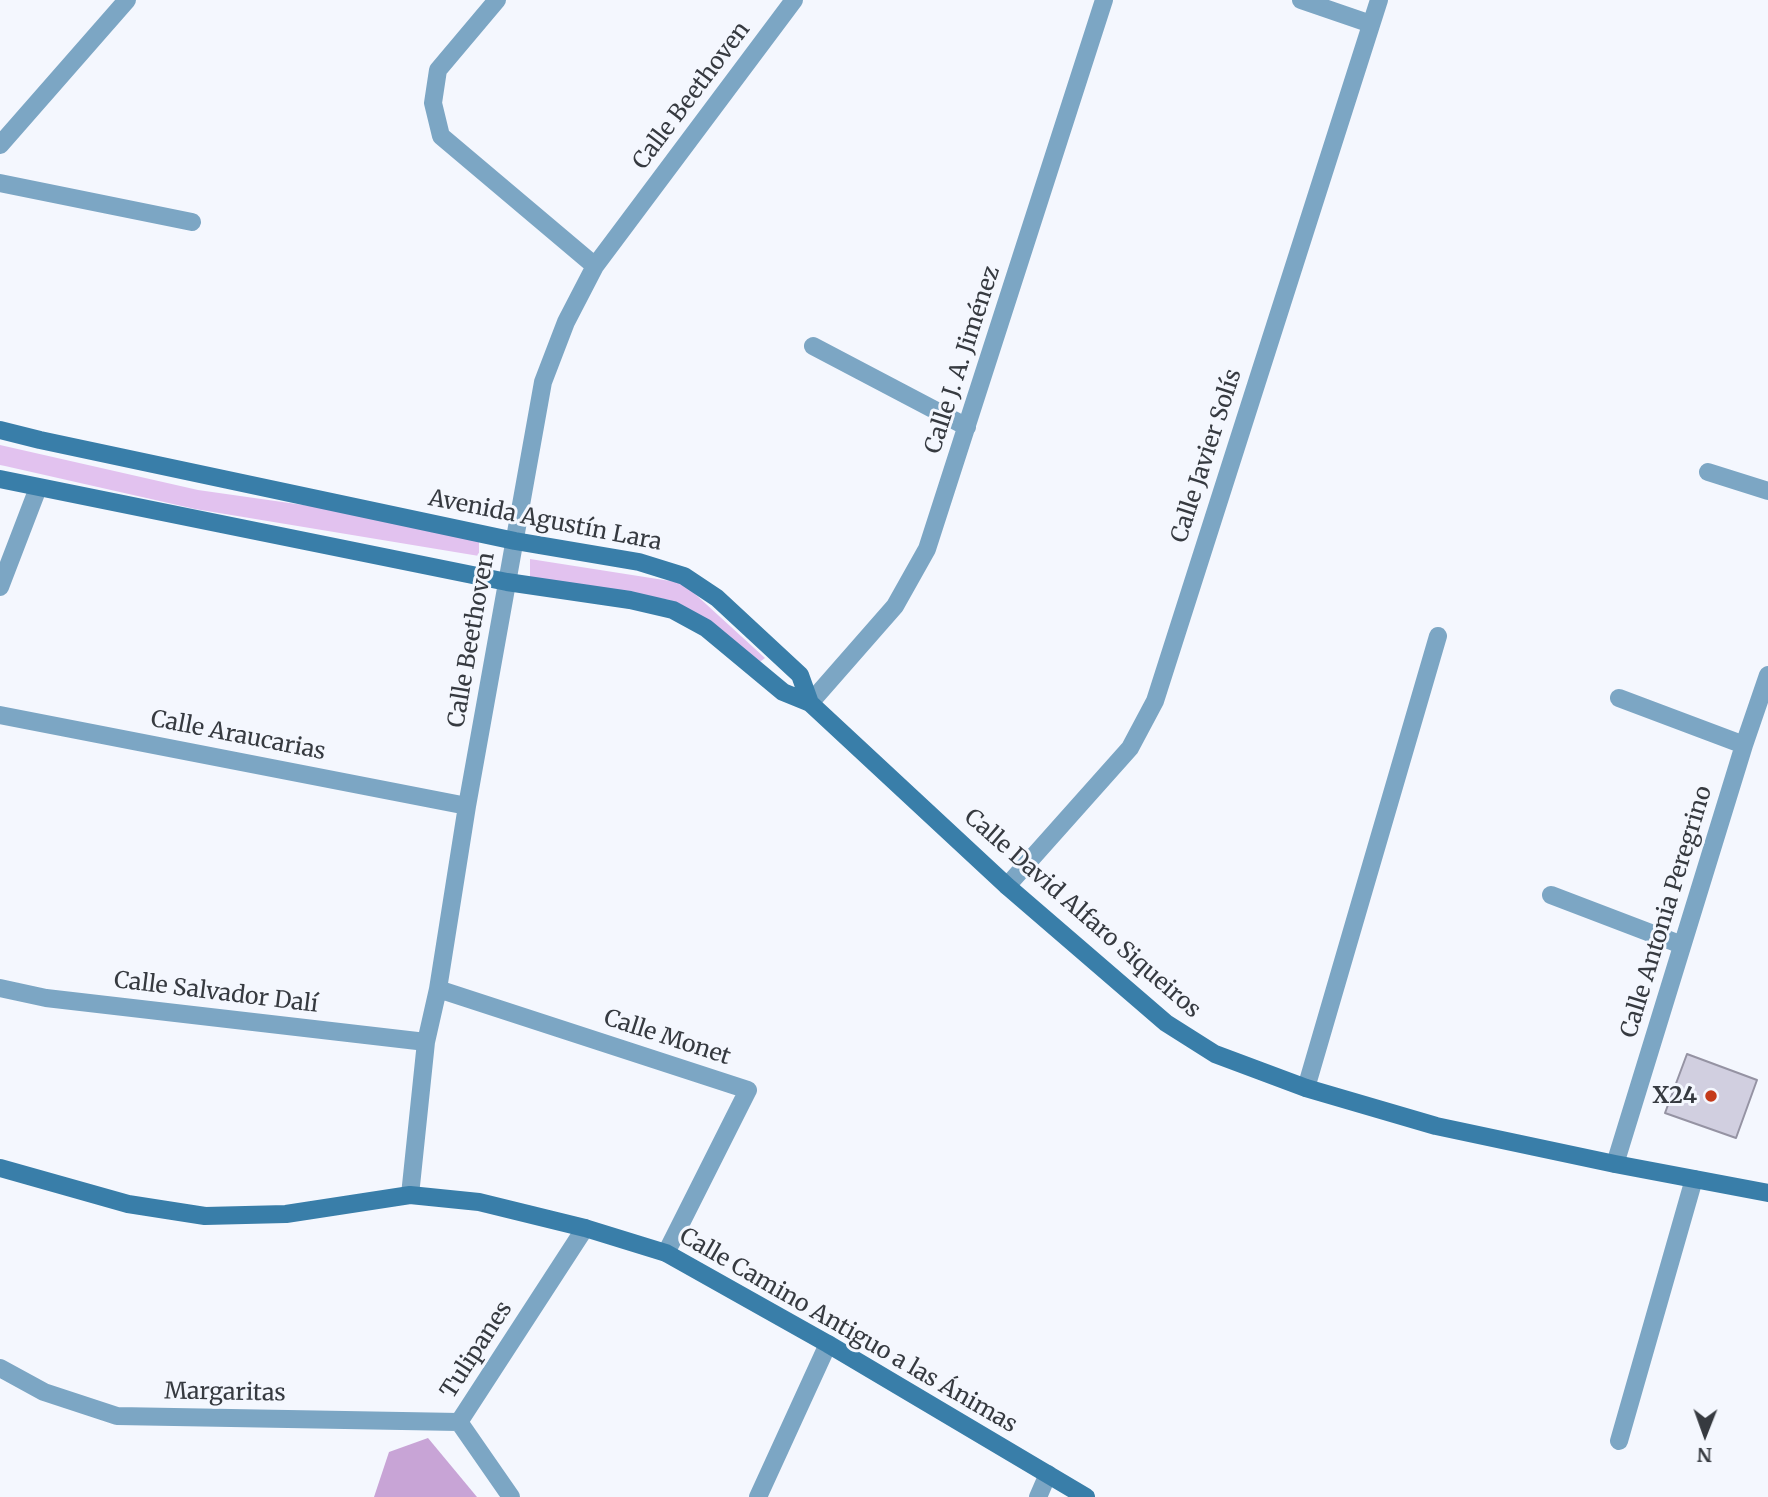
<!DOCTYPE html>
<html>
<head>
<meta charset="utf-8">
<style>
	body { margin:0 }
	#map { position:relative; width:1768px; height:1497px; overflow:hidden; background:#f4f7fe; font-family:Merriweather,serif }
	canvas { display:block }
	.north { position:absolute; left:1670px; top:1399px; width:70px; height:70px; -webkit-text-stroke:5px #f4f7fe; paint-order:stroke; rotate:181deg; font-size:19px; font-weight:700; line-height:28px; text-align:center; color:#363a40 }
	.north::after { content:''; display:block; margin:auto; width:24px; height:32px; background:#363a40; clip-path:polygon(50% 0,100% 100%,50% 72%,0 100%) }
</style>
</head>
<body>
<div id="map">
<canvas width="1768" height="1497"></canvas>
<div class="north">N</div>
</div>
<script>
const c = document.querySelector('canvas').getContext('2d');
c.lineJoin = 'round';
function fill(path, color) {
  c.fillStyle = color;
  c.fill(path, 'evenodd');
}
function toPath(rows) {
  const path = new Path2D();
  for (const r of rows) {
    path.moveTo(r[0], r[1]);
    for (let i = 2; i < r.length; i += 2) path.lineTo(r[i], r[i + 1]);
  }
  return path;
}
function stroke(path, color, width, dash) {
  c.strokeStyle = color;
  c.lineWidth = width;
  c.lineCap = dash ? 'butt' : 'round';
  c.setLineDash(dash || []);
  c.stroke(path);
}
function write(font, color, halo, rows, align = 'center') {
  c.font = font + ' Merriweather,serif';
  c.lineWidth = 6;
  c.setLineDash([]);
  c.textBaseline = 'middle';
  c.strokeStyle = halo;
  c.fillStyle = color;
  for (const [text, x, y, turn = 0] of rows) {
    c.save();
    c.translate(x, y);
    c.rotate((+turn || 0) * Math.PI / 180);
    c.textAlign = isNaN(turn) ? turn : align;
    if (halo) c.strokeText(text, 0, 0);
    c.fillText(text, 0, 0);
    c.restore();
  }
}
const green = toPath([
	[0,445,198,490,479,530,479,556,195,509,5,466,0,465],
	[530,559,683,583,765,658,749,670,709,631,670,600,530,578]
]);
const forest = toPath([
	[428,1438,477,1497,374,1497,389,1452]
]);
const building = toPath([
	[1687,1054,1757,1080,1736,1138,1665,1113,1687,1054]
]);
const street = toPath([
	[497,0,438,70,433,103,441,136,595,266],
	[1301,0,1371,24],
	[0,145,127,0],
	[0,183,192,222],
	[813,346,967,427],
	[1708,472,1768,491],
	[0,587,38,488],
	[1619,698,1744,745],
	[810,703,895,606,927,549,1104,0],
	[0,715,467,806],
	[1007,886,1130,748,1155,701,1379,0],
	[1551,895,1682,945],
	[0,988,46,998,426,1042],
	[438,989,748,1090,666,1253],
	[1306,1088,1438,636],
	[1615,1164,1744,745,1768,675],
	[410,1195,426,1042,438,989,467,806,543,382,566,322,595,266,794,0],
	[0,1368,44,1392,117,1416,459,1422],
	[459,1422,585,1228],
	[459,1422,511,1497],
	[1619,1441,1694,1179],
	[758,1497,828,1344],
	[1038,1497,1048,1474]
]);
const secondary = toPath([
	[0,430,40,440,515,541,639,562,684,576,717,598,800,675,810,703],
	[0,479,507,582,630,600,673,610,706,628,783,692,810,703,1007,886,1166,1023,1215,1054,1306,1088,1436,1126,1615,1164,1768,1193],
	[0,1168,128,1204,205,1216,286,1214,410,1195,479,1202,585,1228,666,1253,828,1344,1086,1497]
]);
const markers = [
	[1711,1096,7,"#c43a1a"]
];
const streetNames = [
	["Calle Beethoven",692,96,-53],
	["Calle J. A. Jiménez",963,360,-72],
	["Calle Javier Solís",1207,456,-72],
	["Avenida Agustín Lara",545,521,11],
	["Calle Beethoven",472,640,-80],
	["Calle Araucarias",238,736,11],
	["Calle Antonia Peregrino",1667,912,-73],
	["Calle David Alfaro Siqueiros",1082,914,41],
	["Calle Salvador Dalí",216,993,7],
	["Calle Monet",667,1038,18],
	["Calle Camino Antiguo a las Ánimas",848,1331,30],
	["Tulipanes",477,1350,-57],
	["Margaritas",225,1393,1]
];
const poiNames = [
	["X24",1697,1096]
];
fill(green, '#e2c2ef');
fill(forest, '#c8a4d6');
fill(building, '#d1cfe0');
stroke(building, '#9593a3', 2);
stroke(street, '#7ca6c4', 18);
stroke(secondary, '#397ea9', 18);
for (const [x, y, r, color] of markers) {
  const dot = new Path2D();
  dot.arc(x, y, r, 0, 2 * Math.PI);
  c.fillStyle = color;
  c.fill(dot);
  stroke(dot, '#f4f7fe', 2.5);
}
write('23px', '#363a40', '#f4f7fe', streetNames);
write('bold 23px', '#363a40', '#f4f7fe', poiNames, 'right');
</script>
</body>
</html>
